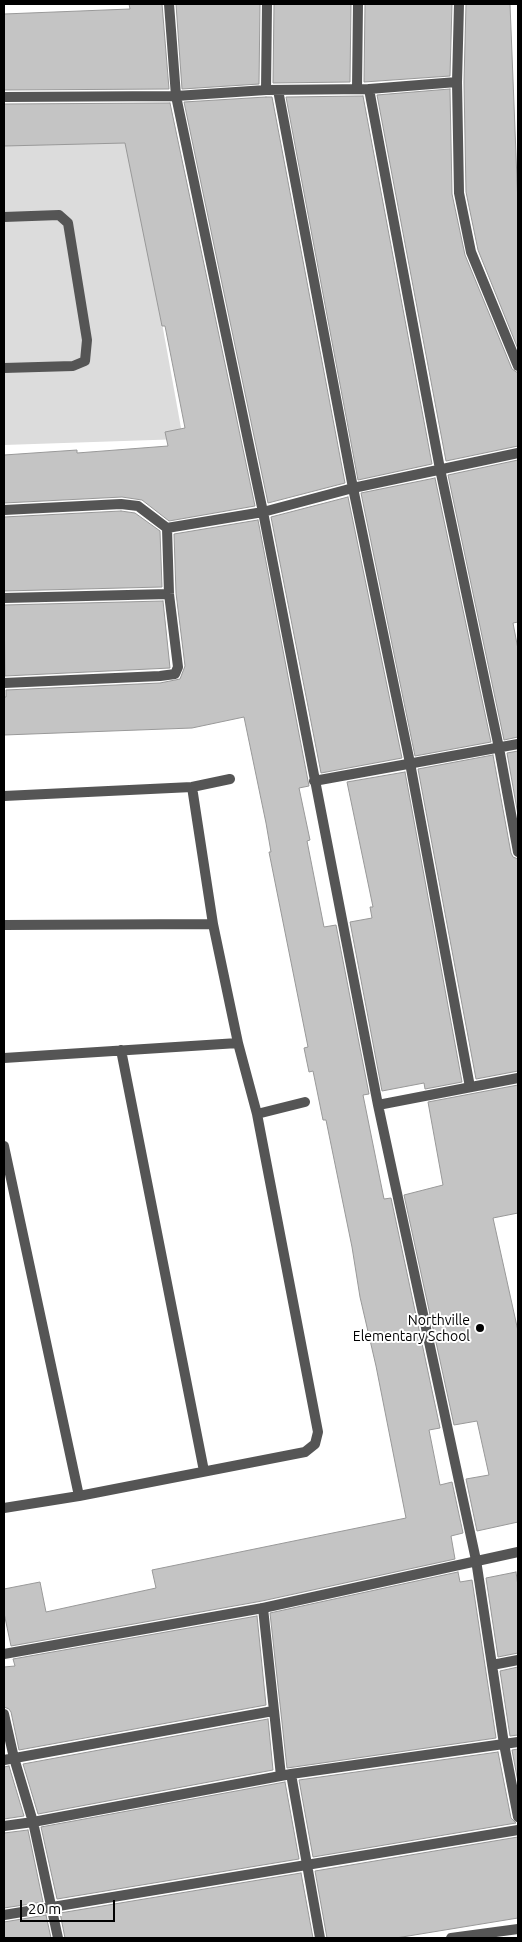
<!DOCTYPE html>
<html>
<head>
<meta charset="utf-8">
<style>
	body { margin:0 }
	#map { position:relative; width:522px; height:1942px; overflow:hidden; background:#fff; font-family:Ubuntu,sans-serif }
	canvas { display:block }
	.frame { position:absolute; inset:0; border:5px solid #000; pointer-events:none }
	.scale { position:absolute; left:20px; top:1900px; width:95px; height:22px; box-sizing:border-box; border:2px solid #000; border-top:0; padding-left:6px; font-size:15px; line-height:18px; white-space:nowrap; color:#000; -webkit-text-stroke:4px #fff; paint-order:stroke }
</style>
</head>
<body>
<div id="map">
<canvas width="522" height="1942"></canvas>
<div class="frame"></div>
<div class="scale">20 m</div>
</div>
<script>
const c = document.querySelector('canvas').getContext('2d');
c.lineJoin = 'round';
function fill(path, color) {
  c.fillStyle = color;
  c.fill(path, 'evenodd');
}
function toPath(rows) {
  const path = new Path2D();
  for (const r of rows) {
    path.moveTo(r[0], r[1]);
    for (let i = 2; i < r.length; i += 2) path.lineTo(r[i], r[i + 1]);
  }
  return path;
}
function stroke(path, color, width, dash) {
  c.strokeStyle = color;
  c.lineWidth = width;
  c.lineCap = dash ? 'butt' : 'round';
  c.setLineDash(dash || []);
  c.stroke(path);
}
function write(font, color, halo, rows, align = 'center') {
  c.font = font + ' Ubuntu,sans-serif';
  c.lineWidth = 4;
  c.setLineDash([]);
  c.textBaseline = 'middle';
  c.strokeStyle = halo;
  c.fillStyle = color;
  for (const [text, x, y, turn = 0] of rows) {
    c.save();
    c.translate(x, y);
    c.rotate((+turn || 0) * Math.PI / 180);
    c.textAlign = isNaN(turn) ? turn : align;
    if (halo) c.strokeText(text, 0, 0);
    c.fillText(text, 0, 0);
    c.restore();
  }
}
const green = toPath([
	[129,141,183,439,4,445,4,142]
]);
const building = toPath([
	[129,4,162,4,169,89,4,90,4,14,130,9,129,4],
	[176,4,260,4,259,84,182,89,176,4],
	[274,4,351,4,350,82,273,83,274,4],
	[365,4,452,4,450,76,364,82,365,4],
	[466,4,510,4,518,205,518,349,478,250,466,192,464,82,466,4],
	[450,89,452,194,465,255,512,369,518,373,518,446,446,461,377,95,450,89],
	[363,96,432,464,358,480,286,97,363,96],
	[266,97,272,97,345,483,268,503,184,102,266,97],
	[170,103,255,506,169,521,142,500,122,497,4,503,4,455,77,450,77,453,168,446,165,432,185,428,165,326,162,326,125,143,4,146,4,104,170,103],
	[518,460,518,622,513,623,518,649,518,737,504,740,448,475,518,460],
	[435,478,491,742,415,756,361,493,435,478],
	[348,497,402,758,321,773,271,517,348,497],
	[121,511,135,513,160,531,162,587,4,591,4,517,121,511],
	[258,520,309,786,299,788,310,840,307,841,324,927,336,925,369,1094,363,1095,384,1199,391,1198,440,1428,429,1430,440,1485,452,1482,463,1533,451,1536,455,1559,262,1601,11,1646,4,1613,4,1589,40,1582,46,1612,156,1588,152,1570,406,1518,376,1366,360,1297,352,1247,326,1120,323,1120,313,1071,309,1072,304,1048,308,1047,269,852,271,852,266,823,244,717,192,728,4,735,4,697,6,697,6,690,160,683,180,679,185,666,176,593,174,534,258,520],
	[163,601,170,668,5,676,4,605,163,601],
	[518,751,518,815,507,753,518,751],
	[493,755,511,853,513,857,518,859,518,1071,476,1079,418,769,493,755],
	[405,772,462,1082,425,1089,424,1083,382,1091,350,922,372,918,370,907,373,907,347,782,405,772],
	[518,1085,518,1213,493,1218,518,1331,518,1522,477,1531,466,1479,489,1475,477,1421,454,1425,404,1195,443,1185,428,1102,518,1085],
	[458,1572,460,1582,472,1580,496,1738,287,1768,270,1613,458,1572],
	[516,1572,518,1586,518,1653,498,1657,486,1578,516,1572],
	[257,1616,266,1705,19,1750,11,1712,9,1709,4,1707,4,1667,15,1666,13,1659,257,1616],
	[518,1667,518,1735,510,1736,500,1671,518,1667],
	[268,1719,273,1770,38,1814,23,1764,268,1719],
	[518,1749,518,1782,512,1750,518,1749],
	[498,1752,511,1818,516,1823,313,1857,299,1780,498,1752],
	[9,1766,24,1816,4,1819,4,1767,9,1766],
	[285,1782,299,1859,57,1899,41,1827,285,1782],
	[28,1830,43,1902,4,1908,4,1833,28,1830],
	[518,1837,518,1918,396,1938,327,1938,315,1871,518,1837],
	[301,1873,313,1938,65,1938,60,1913,301,1873],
	[46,1915,51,1938,4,1938,4,1922,46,1915]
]);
const minor = toPath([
	[169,4,176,96,263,512,378,1105,476,1560,504,1744,518,1817],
	[459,4,457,82,459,193,471,252,518,366],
	[357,88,358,4],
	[369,89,440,469,499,748,518,852],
	[266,90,267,4],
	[278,90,353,488,410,763,470,1087],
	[4,97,176,96,266,90,369,89,457,82],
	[4,217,59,215,68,223,87,340,85,361,73,366,4,368],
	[4,510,121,504,138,506,167,528,169,594,178,667,175,674,160,676,4,683],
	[167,528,263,512,353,488,518,453],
	[4,598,169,594],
	[314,781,518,744],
	[4,796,192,787,230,779],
	[4,925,213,924],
	[121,1050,204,1471],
	[4,1058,238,1043],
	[378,1105,518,1078],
	[257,1114,305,1102],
	[4,1146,79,1496],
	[4,1508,79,1496,305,1452,315,1444,318,1432,257,1114,238,1043,213,924,192,787],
	[263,1608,281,1776],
	[492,1665,518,1660],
	[4,1714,14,1758,33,1822,58,1938],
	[4,1760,273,1711],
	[291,1774,320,1938],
	[4,1826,33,1822,291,1774,518,1742],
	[4,1915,518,1830],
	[451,1938,518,1929]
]);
const tertiary = toPath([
	[4,1654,263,1608,518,1552]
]);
const markers = [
	[480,1328,5,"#000"]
];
const poiNames = [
	["Northville",470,1320],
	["Elementary School",470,1336]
];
fill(green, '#dcdcdc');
fill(building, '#c4c4c4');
stroke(building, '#999', 1);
stroke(minor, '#555', 10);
stroke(tertiary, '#555', 10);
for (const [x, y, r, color] of markers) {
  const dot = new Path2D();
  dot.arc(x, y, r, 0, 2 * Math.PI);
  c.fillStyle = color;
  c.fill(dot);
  stroke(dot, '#fff', 2);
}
write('14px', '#000', '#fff', poiNames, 'right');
</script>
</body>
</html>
